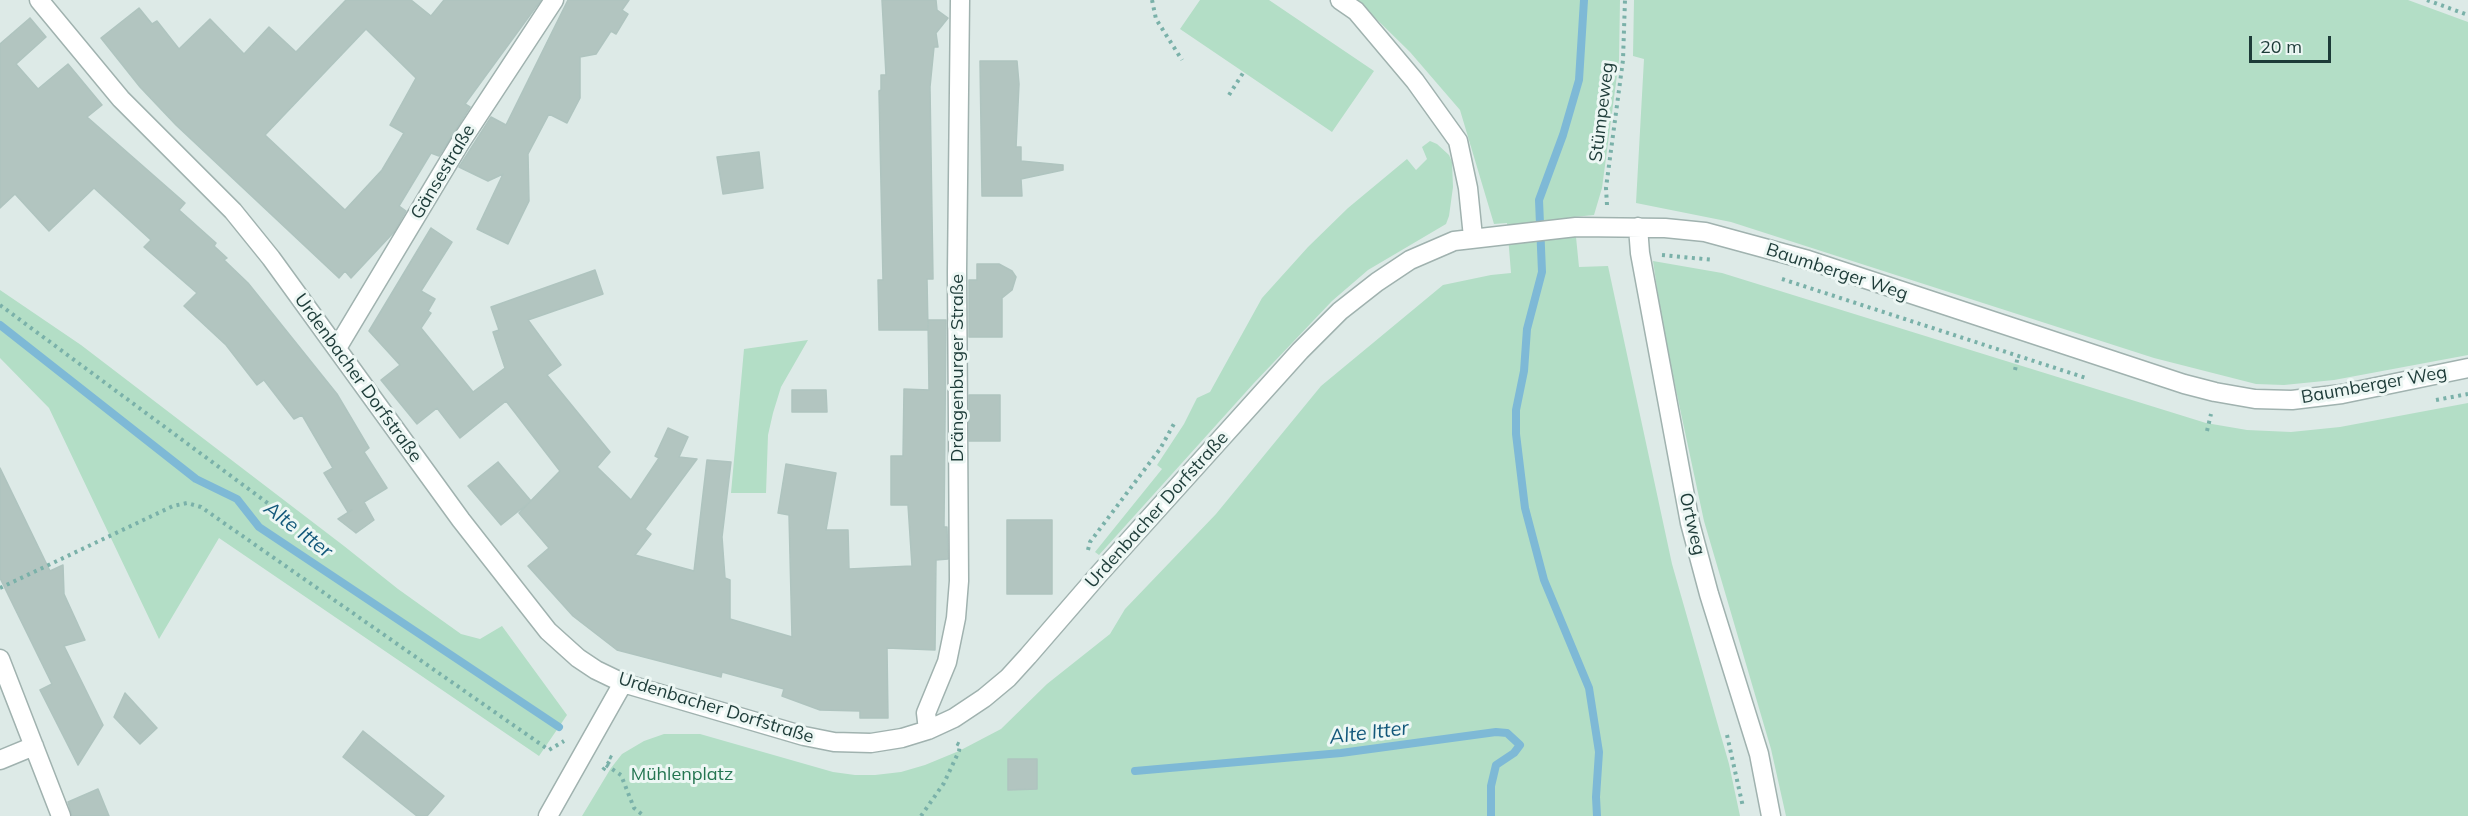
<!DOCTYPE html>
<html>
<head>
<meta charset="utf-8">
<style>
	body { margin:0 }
	#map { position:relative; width:2468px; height:816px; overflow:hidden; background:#ddeae7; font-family:Mulish,sans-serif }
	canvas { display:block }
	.scale { position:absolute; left:2249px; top:36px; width:82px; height:27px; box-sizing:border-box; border:3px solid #1d3b38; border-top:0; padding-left:8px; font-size:18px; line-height:21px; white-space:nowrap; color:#1d3b38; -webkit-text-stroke:4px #edf7f4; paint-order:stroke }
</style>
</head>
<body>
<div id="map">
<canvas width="2468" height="816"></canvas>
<div class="scale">20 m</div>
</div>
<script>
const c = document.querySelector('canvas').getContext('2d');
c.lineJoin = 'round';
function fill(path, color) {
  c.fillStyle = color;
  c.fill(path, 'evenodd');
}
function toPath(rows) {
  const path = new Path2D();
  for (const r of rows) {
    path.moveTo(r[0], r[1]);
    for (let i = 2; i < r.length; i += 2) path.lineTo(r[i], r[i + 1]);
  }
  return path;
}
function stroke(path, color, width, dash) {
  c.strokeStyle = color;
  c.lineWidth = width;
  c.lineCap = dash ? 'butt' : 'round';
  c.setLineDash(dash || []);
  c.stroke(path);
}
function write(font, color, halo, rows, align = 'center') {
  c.font = font + ' Mulish,sans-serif';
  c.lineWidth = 6;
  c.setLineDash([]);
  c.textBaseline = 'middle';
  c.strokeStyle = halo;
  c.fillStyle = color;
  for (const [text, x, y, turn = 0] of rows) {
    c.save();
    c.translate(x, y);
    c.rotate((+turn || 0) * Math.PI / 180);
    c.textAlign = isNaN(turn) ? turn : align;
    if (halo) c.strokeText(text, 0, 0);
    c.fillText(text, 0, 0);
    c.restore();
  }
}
const green = toPath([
	[1200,0,1269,0,1374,71,1332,132,1180,29],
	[1357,0,1620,0,1619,60,1602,188,1594,215,1574,217,1579,267,1608,266,1672,564,1729,764,1740,816,582,816,611,768,622,754,644,741,664,734,700,734,833,772,855,775,875,775,901,772,925,765,959,751,1001,729,1047,684,1110,634,1125,609,1216,514,1321,386,1443,285,1491,275,1511,273,1507,223,1494,224,1460,110,1410,52],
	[1634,0,2408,0,2468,22,2468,355,2334,380,2284,385,2256,384,2154,358,1731,222,1636,203,1644,59,1633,56],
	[1430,141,1437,144,1449,155,1452,162,1453,187,1449,216,1446,224,1368,270,1332,301,1254,383,1099,555,1095,552,1162,469,1157,465,1184,424,1197,398,1210,392,1262,298,1308,247,1348,208,1407,159,1416,170,1427,159,1422,147],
	[1653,261,1722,273,2206,423,2247,430,2291,432,2340,427,2468,403,2468,816,1786,816,1771,749,1704,521,1663,329],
	[0,290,81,345,344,546,398,589,461,634,480,639,502,626,567,715,539,756,219,538,159,639,49,408,0,358],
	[808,340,781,387,773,413,768,435,766,493,731,493,744,349]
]);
const stream = toPath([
	[1584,0,1579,80,1563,135,1539,200,1542,272,1527,329,1524,371,1516,410,1516,434,1525,508,1544,580,1589,688,1599,752,1596,797,1597,816],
	[0,325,196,479,237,499,259,527,559,727],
	[1135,771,1341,753,1496,732,1507,733,1520,745,1514,753,1496,765,1491,786,1491,816]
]);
const building = toPath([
	[346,0,411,0,431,16,444,0,541,0,465,104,470,107,439,156,431,153,399,206,406,211,394,232,351,278,345,271,339,278,176,125,140,87,101,38,139,8,152,24,157,21,179,49,210,19,244,54,269,27,296,52,346,0],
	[366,29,416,78,390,125,404,133,382,170,345,210,265,135,366,29],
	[568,0,629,0,622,10,628,14,616,34,611,31,596,54,580,57,580,98,567,123,549,114,528,154,529,201,508,244,477,229,503,174,488,181,459,167,491,117,506,125,568,0],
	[882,0,936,0,937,10,948,18,936,33,938,47,934,47,930,87,933,279,927,279,928,330,879,330,878,280,883,280,879,91,881,90,881,75,886,75,882,0],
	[30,18,46,37,16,64,38,89,68,64,102,105,87,117,185,203,179,210,216,243,214,246,227,258,224,260,248,283,337,394,369,448,364,452,387,488,364,502,374,520,356,533,338,519,352,510,348,512,324,473,333,468,302,415,294,419,264,380,257,385,226,345,184,306,197,293,144,247,151,240,94,188,49,231,15,194,0,208,0,44,30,18],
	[980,61,1017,61,1019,84,1016,147,1021,147,1021,161,1063,165,1063,170,1021,179,1022,196,982,196,980,61],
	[759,152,763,188,723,194,717,157,759,152],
	[431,228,452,242,421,291,435,299,428,311,431,313,421,328,473,392,505,368,493,332,499,330,491,307,595,270,603,294,528,320,561,365,547,375,610,452,597,467,631,500,659,458,655,456,668,428,688,437,679,457,697,459,645,529,651,534,635,555,694,571,707,460,731,462,722,537,725,578,730,580,730,619,792,637,789,515,778,513,786,464,836,473,826,530,848,530,849,569,912,566,908,505,891,505,891,456,903,456,904,389,929,390,928,320,946,320,944,527,947,527,948,559,936,560,935,650,887,648,888,718,860,718,860,711,820,710,782,696,784,689,722,672,721,677,617,650,573,616,528,566,549,548,519,513,560,471,506,401,460,438,437,408,417,424,381,380,400,365,369,331,431,228],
	[977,264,999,264,1012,271,1016,277,1012,290,1002,298,1002,337,969,337,969,280,977,280,977,264],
	[792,390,826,390,827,412,792,412,792,390],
	[969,395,1000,395,1000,441,969,441,969,395],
	[498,462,531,501,501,525,468,486,498,462],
	[0,468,50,571,63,565,64,594,85,640,64,646,103,725,78,765,40,690,52,684,0,578,0,468],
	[1007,520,1052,520,1052,594,1007,594,1007,520],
	[125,693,157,728,140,744,114,717,125,693],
	[363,731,444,796,427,816,417,816,343,757,363,731],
	[1008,759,1037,759,1037,789,1008,790,1008,759],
	[98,789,109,816,72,816,68,802,98,789]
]);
const path = toPath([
	[1152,0,1156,19,1182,60],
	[2427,0,2468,15],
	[1229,95,1243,73],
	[1607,205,1606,188,1623,60,1625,0],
	[1662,255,1714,260],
	[1782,279,2086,378],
	[0,305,281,513],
	[2015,370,2018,356],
	[2436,400,2468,394],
	[2207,431,2211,414],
	[1088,550,1090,542,1160,449,1175,422],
	[0,588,173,506,187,503,201,507,549,750,564,741],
	[1727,735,1743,807],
	[606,765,621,775,634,808,644,816],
	[603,770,612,758,608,756],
	[921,816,944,783,959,751,960,745,954,742]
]);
const minor = toPath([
	[39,0,121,99,233,211,271,258,461,520,548,631,578,658,596,670,623,683,804,736,834,742,871,743,902,738,928,730,954,718,984,698,1008,678,1028,656,1099,574,1300,351,1340,311,1377,282,1410,260,1454,241,1576,227,1665,228,1705,232,1808,260,2184,384,2215,392,2255,399,2292,400,2342,394,2468,368],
	[1340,0,1356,11,1415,81,1458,141,1468,188,1473,237],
	[1638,227,1640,253,1690,523,1709,594,1759,754,1771,816],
	[337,348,460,143,554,0],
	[0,659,61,816],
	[928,730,926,713,947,662,956,618,959,581,957,272,960,0],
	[0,760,34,746],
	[548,816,623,683]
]);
const streetNames = [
	["Stümpeweg",1602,112,-83],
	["Gänsestraße",443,172,-59],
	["Baumberger Weg",1837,272,18],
	["Drängenburger Straße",958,368,-90],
	["Urdenbacher Dorfstraße",358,378,54],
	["Baumberger Weg",2374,385,-10],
	["Urdenbacher Dorfstraße",1157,510,-48],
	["Ortweg",1692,524,77],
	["Urdenbacher Dorfstraße",716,708,17]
];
const parkNames = [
	["Mühlenplatz",682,775]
];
const waterNames = [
	["Alte Itter",298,530,37],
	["Alte Itter",1369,733,-7]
];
fill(green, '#b3dec6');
stroke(stream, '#7eb9d6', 8);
fill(building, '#b2c5c0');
stroke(building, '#afc4bf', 1.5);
stroke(minor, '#a0b2af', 21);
stroke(path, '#7ab1a9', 4, [3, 4.5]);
stroke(minor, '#fff', 18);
write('18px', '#1d3b38', '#edf7f4', streetNames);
write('18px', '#247551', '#edf7f4', parkNames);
write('italic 20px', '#13587b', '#edf7f4', waterNames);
</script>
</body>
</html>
